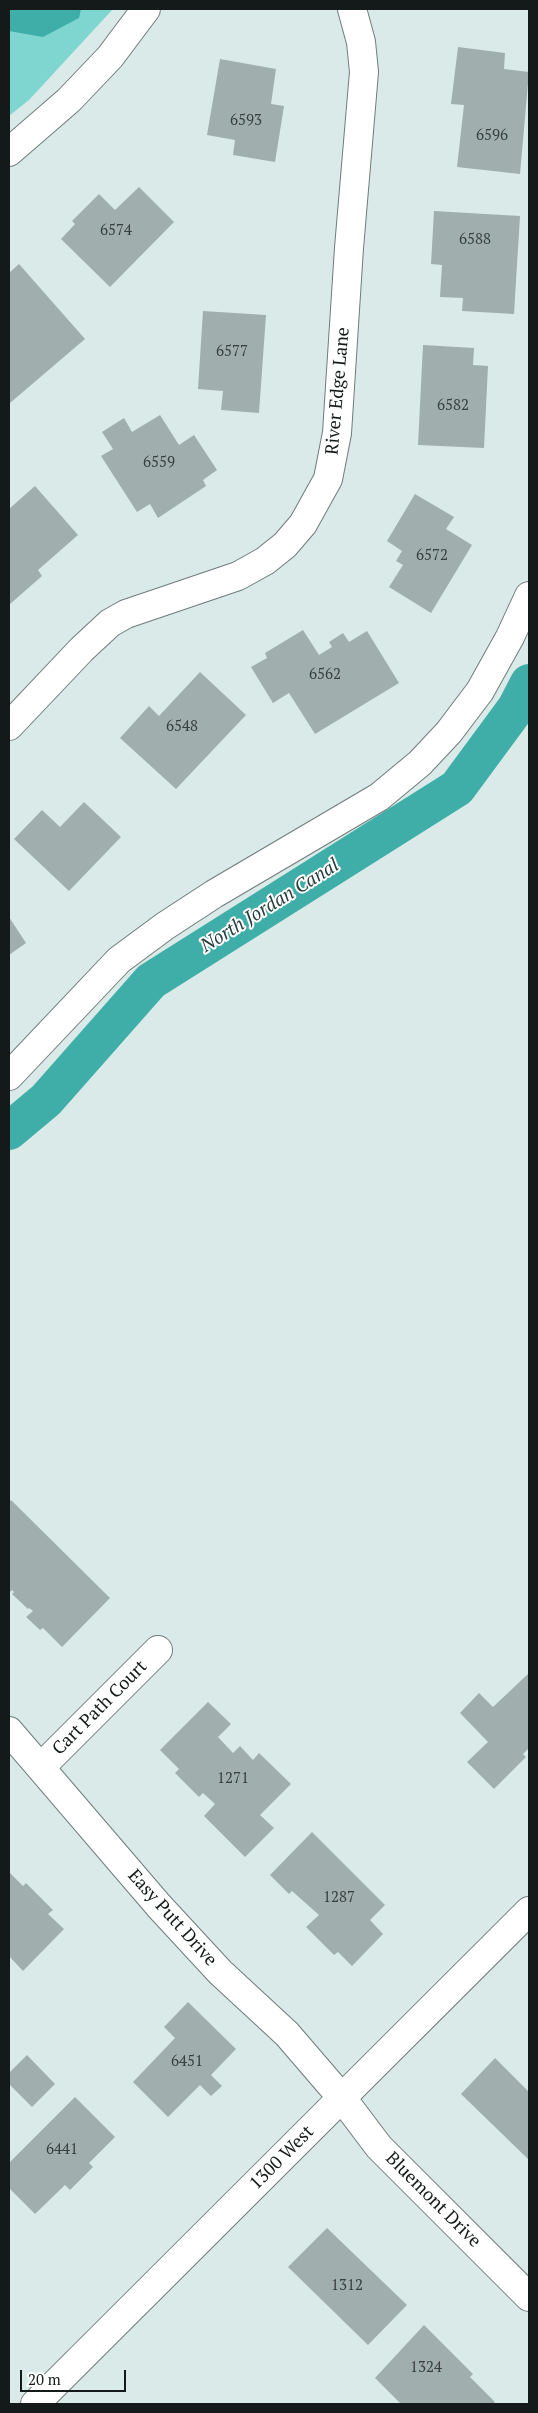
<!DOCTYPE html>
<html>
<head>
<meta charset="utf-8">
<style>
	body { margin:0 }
	#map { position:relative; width:538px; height:2413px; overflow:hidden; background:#daeae8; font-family:"PT Serif",serif }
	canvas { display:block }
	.frame { position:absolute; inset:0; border:10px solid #141a19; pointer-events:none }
	.scale { position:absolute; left:20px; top:2370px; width:106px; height:22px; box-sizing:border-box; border:2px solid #141a19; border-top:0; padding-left:6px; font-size:15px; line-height:18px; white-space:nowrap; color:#141a19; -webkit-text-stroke:4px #fff; paint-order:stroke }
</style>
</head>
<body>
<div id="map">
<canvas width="538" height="2413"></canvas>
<div class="frame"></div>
<div class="scale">20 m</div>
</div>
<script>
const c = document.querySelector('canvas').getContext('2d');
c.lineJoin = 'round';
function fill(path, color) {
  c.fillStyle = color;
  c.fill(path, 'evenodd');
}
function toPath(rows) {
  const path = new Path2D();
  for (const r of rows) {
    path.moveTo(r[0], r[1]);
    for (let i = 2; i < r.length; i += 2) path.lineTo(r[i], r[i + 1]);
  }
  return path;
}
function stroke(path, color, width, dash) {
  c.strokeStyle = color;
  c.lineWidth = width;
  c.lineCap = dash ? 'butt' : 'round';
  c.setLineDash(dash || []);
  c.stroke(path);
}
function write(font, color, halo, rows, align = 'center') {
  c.font = font + ' "PT Serif",serif';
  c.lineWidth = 4;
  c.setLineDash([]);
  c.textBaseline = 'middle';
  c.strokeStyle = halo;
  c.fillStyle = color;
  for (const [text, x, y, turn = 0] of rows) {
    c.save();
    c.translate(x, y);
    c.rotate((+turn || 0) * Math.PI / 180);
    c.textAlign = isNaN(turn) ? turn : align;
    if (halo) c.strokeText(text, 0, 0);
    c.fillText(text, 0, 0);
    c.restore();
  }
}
const green = toPath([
	[9,9,113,9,29,100,9,116]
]);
const water = toPath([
	[9,9,81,9,79,18,43,37,9,31]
]);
const canal = toPath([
	[9,1131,46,1100,151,981,457,788,516,708,529,683]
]);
const building = toPath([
	[458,47,505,53,504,69,529,72,520,174,457,167,464,105,451,104],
	[220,59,276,69,271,104,284,106,275,162,233,155,235,140,207,135],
	[139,187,174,222,110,287,61,239,75,224,72,221,99,194,115,210],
	[434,211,520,216,514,314,462,311,463,298,440,297,442,265,431,264],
	[19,264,85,339,10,403,9,273],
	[203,311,266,315,259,413,221,410,223,391,198,389],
	[423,345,474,348,473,365,488,366,484,448,418,445],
	[160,415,179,445,194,435,217,470,203,480,206,486,158,518,150,504,137,512,101,456,113,449,102,432,124,418,132,432],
	[35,486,78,535,38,570,42,576,9,605,9,509],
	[415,494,454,517,446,529,472,545,431,613,389,587,403,565,396,561,402,551,387,541],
	[303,630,319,655,332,647,329,642,343,633,349,642,367,631,399,683,315,734,289,693,273,703,251,667,267,658,265,653],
	[200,672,246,715,176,789,120,738,149,706,159,716],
	[84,802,121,837,69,891,14,839,42,810,60,827],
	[9,917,26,943,9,955],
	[11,1500,110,1598,62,1647,43,1628,40,1630,26,1617,33,1611,29,1608,28,1609,12,1594,14,1592,12,1590,9,1593,9,1502],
	[529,1673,529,1748,523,1754,526,1757,494,1789,467,1762,488,1742,460,1713,479,1693,493,1707],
	[208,1702,231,1724,218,1737,233,1753,240,1746,253,1760,259,1753,291,1784,260,1815,274,1828,245,1857,204,1816,215,1804,203,1793,199,1797,175,1773,179,1769,160,1750],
	[312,1832,385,1905,370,1920,383,1934,352,1966,338,1952,334,1955,306,1927,319,1915,292,1891,289,1894,270,1875],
	[9,1872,23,1886,26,1883,53,1910,48,1914,64,1929,23,1971,9,1956],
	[188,2002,236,2049,211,2075,222,2086,211,2096,200,2085,168,2117,133,2082,175,2038,164,2027],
	[27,2055,55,2084,32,2107,9,2084,9,2073],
	[495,2058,529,2092,529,2160,461,2094],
	[75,2097,115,2137,89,2163,93,2167,70,2190,65,2185,35,2214,9,2188,9,2163],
	[327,2228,407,2305,368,2345,288,2267],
	[424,2325,473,2374,470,2377,495,2402,493,2404,401,2404,375,2378]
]);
const minor = toPath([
	[9,152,69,100,110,57,146,9],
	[9,726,82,649,110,623,126,614,238,576,265,561,285,545,303,524,328,479,337,433,349,248,364,72,361,42,352,9],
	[9,1076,119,960,165,926,214,894,379,797,420,763,449,732,480,691,510,637,529,596],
	[9,1731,159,1906,220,1972,287,2034,342,2098,379,2147,529,2297],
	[41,1767,158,1650],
	[35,2404,529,1911]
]);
const numberNames = [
	["6593",246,121],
	["6596",492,136],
	["6574",116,231],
	["6588",475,240],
	["6577",232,352],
	["6582",453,406],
	["6559",159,463],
	["6572",432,556],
	["6562",325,675],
	["6548",182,727],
	["1271",233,1779],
	["1287",339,1898],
	["6451",187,2062],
	["6441",62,2150],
	["1312",347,2286],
	["1324",426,2368]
];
const streetNames = [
	["River Edge Lane",338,391,-85],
	["Cart Path Court",100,1708,-45],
	["Easy Putt Drive",172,1918,48],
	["1300 West",282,2158,-45],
	["Bluemont Drive",433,2200,45]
];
const waterNames = [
	["North Jordan Canal",270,906,-32]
];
fill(green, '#7fd6d1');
fill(water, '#3faea8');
stroke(canal, '#3faea8', 38);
fill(building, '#a0afae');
stroke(minor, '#6d7c7a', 30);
stroke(minor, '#fff', 28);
write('15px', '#373f3e', null, numberNames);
write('18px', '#141a19', '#fff', streetNames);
write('italic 19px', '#263e3d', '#fff', waterNames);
</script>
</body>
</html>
